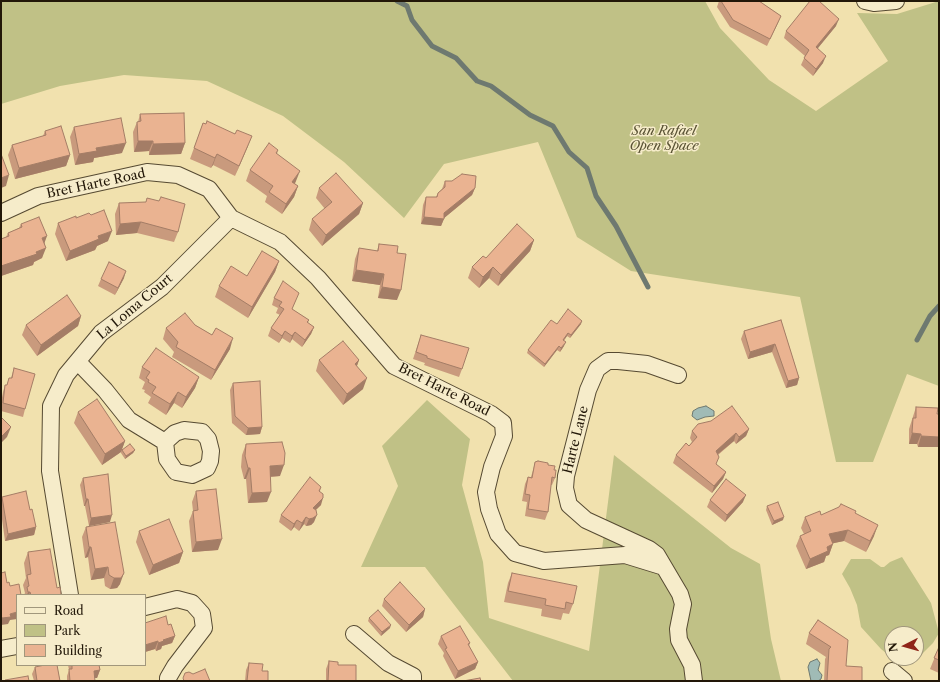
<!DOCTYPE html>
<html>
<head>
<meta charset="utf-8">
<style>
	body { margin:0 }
	#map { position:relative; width:940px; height:682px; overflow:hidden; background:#f1e1ae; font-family:"Libre Caslon Text",serif }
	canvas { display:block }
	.frame { position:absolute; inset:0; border:2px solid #221708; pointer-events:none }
	.legend { position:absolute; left:16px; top:594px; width:130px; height:72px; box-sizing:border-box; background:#f6ecca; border:1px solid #a1977c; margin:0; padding:5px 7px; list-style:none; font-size:12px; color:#221708 }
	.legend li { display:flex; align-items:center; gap:8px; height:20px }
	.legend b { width:20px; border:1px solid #a1977c }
	.north { position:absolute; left:884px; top:626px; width:40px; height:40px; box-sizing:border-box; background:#f6ecca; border:1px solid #a1977c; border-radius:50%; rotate:264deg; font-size:11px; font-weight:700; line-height:16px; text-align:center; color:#221708 }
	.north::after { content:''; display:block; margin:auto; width:14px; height:18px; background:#8f2418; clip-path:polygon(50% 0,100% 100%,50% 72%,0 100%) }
</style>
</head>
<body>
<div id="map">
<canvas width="940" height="682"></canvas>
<div class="frame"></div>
<ul class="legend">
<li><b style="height:5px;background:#f6ecca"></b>Road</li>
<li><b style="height:11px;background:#c0c186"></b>Park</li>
<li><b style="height:11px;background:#eab391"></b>Building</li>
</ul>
<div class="north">N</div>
</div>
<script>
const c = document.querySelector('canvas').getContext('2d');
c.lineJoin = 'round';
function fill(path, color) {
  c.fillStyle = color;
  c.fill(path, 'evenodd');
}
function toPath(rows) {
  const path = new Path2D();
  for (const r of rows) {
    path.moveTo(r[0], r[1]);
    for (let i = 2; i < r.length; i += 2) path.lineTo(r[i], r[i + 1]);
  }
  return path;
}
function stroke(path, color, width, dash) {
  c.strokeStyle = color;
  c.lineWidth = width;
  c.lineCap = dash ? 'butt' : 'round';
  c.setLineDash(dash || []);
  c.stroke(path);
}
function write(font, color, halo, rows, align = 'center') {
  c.font = font + ' "Libre Caslon Text",serif';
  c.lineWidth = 3;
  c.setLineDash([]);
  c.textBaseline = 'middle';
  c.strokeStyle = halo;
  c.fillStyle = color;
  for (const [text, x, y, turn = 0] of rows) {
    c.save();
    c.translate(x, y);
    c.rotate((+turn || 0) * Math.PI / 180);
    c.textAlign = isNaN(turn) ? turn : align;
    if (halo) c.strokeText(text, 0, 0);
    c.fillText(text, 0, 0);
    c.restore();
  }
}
const green = toPath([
	[1,1,705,1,720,28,769,80,816,111,888,61,857,13,897,14,939,1,939,386,907,374,873,462,836,462,800,297,631,271,577,237,538,142,444,164,404,218,344,162,283,116,207,81,124,75,60,86,1,104],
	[427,400,470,439,462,485,483,562,489,618,589,651,614,455,731,548,760,564,771,639,781,681,513,681,425,567,361,567,398,486,382,446],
	[902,557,931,603,939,633,933,643,912,664,902,665,892,658,916,658,916,634,892,634,892,658,881,649,861,627,857,605,850,588,842,574,851,559,870,559,881,567,884,567,890,562]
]);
const water = toPath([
	[706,406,714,411,714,416,705,417,697,420,692,416,693,411,698,408,706,406],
	[817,659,820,663,818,670,822,675,821,679,818,681,811,681,808,667,810,662,817,659]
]);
const stream = toPath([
	[397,1,407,6,412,20,432,46,456,58,477,81,491,86,530,115,553,126,569,152,587,168,596,196,616,226,648,287],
	[917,340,930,316,939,306]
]);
const street = toPath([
	[865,1,874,3,896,1],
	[1,213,38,196,147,172,178,175,209,189,231,218,280,242,318,278,394,366,491,414,503,423,504,436,492,467,486,492,489,509,498,534,515,553,544,561,625,555,664,567],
	[78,362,105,390,129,420,165,442,167,459,176,472,192,475,207,468,210,461,211,451,208,439,202,432,184,430,175,433,165,442],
	[678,375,647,364,618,361,608,361,597,369,588,390,566,476,565,488,569,505,586,520,649,549,657,555,680,594,683,604,678,629,679,640,692,665,694,681],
	[70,595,50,471,51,406,66,375,101,333,162,287,231,218],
	[145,607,177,599,192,603,202,614,204,628,175,666,168,678,168,681],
	[354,634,388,663,413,676,413,681],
	[1,649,17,646],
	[892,671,904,681]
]);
const wall = toPath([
	[719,1,759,1,781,16,778,23,767,46,730,27,717,7],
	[836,26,818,48,823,63,813,76,801,65,805,56,784,38,786,31],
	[140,114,185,143,181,154,149,155,149,151,134,152,133,132,137,122,138,122],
	[203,123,235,134,248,146,235,176,213,165,211,168,190,159],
	[74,127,122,153,94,158,93,162,75,165,70,137],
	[45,131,70,155,66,166,15,179,8,155,12,145,43,136],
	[278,150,277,154,296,181,295,184,298,186,294,197,282,214,265,202,267,196,246,181,250,170],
	[445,181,475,188,472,195,444,218,441,226,421,224,423,205,426,197,436,197,438,193,442,189],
	[319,188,363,203,359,214,322,246,309,230,312,219,325,209,316,198],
	[119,203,178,232,174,242,137,233,116,235,115,214],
	[91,215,108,241,97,246,95,250,66,261,55,234,58,223,76,218],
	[21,224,45,243,42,258,34,262,33,265,1,276,1,239,6,237,8,233,19,228],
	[534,240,530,251,498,286,489,278,479,288,468,278,472,267],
	[379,244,397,253,397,300,378,298,380,285,352,281,355,259,359,248,377,251],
	[279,261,275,272,248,318,215,297,219,286,247,276],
	[124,278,115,295,98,286,101,279],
	[274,298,296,300,292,309,309,320,308,323,314,327,311,334,302,347,292,339,290,343,282,338,279,343,268,336,271,328,280,315,276,313,278,308,272,305],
	[81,316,78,326,37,356,22,335,26,325],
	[781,320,799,378,797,385,786,388,772,352,748,359,741,339,744,331],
	[557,324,581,324,570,338,567,336,564,341,564,346,560,352,557,350,544,367,527,353,528,350],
	[195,325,212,335,230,349,211,380,172,357,174,352,163,339,166,328],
	[421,335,462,369,459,377,424,365,425,363,413,359],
	[319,360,359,360,357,366,363,389,343,405,316,371],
	[142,367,199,377,195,388,182,408,174,403,166,415,148,403,151,397,144,392,145,390,142,389,145,382,139,378],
	[14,368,25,409,23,417,1,411,1,403,3,392,5,385,7,385,9,378,11,378],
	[233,383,262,427,260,434,246,435,232,423,230,390],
	[916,407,939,414,939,447,918,447,917,444,909,444,909,429],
	[78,412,125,441,122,449,135,450,133,453,125,459,121,453,121,452,102,465,74,423],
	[749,429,746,436,736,444,734,441,718,455,716,464,726,472,723,479,712,493,673,463,676,455,689,446,692,442,690,438,692,431],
	[246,444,280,476,270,477,267,502,248,503,246,479,244,479,241,467,242,455],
	[535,462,548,465,554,470,555,478,552,485,551,485,548,512,545,520,525,516,527,502,522,501,525,484,528,477,531,477,533,470],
	[83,478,110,522,89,526,85,506,84,506,80,485],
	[321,487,320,491,321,505,316,510,314,522,311,525,306,526,304,524,299,531,294,527,291,531,279,522,281,515],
	[196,491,218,550,192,552,189,521,193,511,192,502],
	[2,497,30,510,36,527,34,535,5,541,1,512,1,501],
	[710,500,743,502,725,522,707,507],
	[767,506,783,520,772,525,766,510],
	[855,513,874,536,866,552,844,541,833,543,829,555,826,556,824,562,806,569,796,546,800,536,804,534,801,528,805,517,821,515],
	[86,527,120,584,117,588,110,589,105,586,104,578,91,580,88,557,85,558,82,537],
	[139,531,183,552,179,563,149,575,136,542],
	[28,552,57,588,61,595,24,595,25,593,23,585,26,578,24,563],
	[512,573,573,604,569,614,563,613,561,620,541,616,542,609,504,602,508,583],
	[384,599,425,609,423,617,406,632,382,606],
	[369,618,390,628,381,636,368,621],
	[818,620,846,666,862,681,824,681,825,659,826,657,806,644,809,633],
	[145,623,168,625,175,636,172,643,162,646,161,649,156,651,155,649,145,652],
	[441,636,470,643,469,646,478,662,475,669,455,679,443,656,444,653,438,644],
	[939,647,939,673,930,669],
	[329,661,338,665,356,681,326,681,326,669],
	[249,663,262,671,268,681,245,681,246,670],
	[43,665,57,665,60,681,34,681,32,674,35,667,43,666],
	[68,665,99,665,100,670,97,678,94,678,95,681,67,681,67,676,69,670]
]);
const shadedWall = toPath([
	[839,19,836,26,813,54,816,47],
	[826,56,823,63,813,76,816,69],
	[252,136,248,146,235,176,239,166],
	[138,141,153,141,149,151,134,152],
	[126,143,122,153,94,158,93,162,75,165,79,154,96,148],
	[185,143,181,154,149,155,153,144],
	[217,154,213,165,211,168,215,158],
	[70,155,66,166,15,179,19,168],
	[300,171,296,181,288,193,292,182],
	[9,175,6,186,1,188,1,178],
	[298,186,294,197,282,214,286,204],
	[475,188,472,195,443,219,444,219,441,226,421,224,424,217,444,213],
	[363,203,359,214,322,246,326,235],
	[141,222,137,233,116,235,120,224],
	[112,231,108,241,97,246,95,250,66,261,70,251,98,236],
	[47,236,43,247,42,238],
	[534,240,530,251,498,286,501,275],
	[46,248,42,258,34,262,33,265,1,276,1,266],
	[279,261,275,272,248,318,252,307],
	[493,267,489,278,479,288,483,277],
	[356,270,384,274,380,285,352,281],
	[126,271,124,278,115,295,118,288],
	[382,287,401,290,397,300,378,298],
	[81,316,78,326,37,356,41,345],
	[582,321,581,324,570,338,571,335],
	[314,327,311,334,302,347,305,340],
	[285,331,282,338,279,343,282,336],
	[295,332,292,339,290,343,292,336],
	[568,333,567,336,561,343,563,340],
	[233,338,230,349,211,380,215,370],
	[566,342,564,346,560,352,561,348],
	[775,344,772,352,748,359,750,352],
	[559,346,557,350,544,367,545,364],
	[359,360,355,371,355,364],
	[199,377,195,388,182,408,186,397],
	[367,378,363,389,343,405,347,394],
	[799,378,797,385,786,388,788,381],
	[178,392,174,403,166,415,170,404],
	[11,427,7,437,1,443,1,437],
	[262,427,260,434,246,435,248,428],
	[749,429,746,436,736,444,739,437],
	[736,433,734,441,713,458,716,451],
	[912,433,921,434,917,444,909,444],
	[921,436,939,437,939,447,918,447],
	[125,441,121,452,102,465,105,454],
	[135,450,133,453,125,459,126,456],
	[284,465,280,476,266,477,270,466],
	[248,468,250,468,246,479,244,479],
	[726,472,723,479,712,493,714,486],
	[271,492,267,502,248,503,252,493],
	[746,495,743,502,725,522,727,515],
	[323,498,321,505,310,515,313,508],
	[86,499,88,499,85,506,84,506],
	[112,515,110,522,89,526,91,518],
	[317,515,314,522,311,525,306,526,309,519],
	[306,517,304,524,299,531,302,523],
	[784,517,783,520,772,525,774,521],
	[297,520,294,527,291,531,294,524],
	[878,525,874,536,866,552,870,541],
	[36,527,34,535,5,541,8,534],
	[848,530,844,541,825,545,829,534],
	[222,539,218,550,192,552,196,542],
	[833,544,829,555,826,556,824,562,806,569,810,559,827,547],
	[89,547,91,547,88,557,85,558],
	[183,552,179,563,149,575,153,565],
	[108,567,104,578,91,580,95,569],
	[124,573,120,584,117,588,110,589,114,578],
	[28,592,30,592,29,595,27,595],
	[425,609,423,617,406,632,409,625],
	[17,612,17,619,10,620,8,624,1,625,1,620,2,618,10,614],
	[391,625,390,628,381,636,382,632],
	[175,636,172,643,162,646,161,649,156,651,158,643,163,640],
	[158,641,155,649,145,652,145,645],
	[478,662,475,669,455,679,458,671],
	[100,670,97,678,91,678,94,671]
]);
const building = toPath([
	[721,1,759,1,781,16,770,39,733,20,721,1],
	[810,1,819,1,839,19,816,47,826,56,816,69,804,58,809,50,786,31,810,1],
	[184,113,185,143,153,144,153,141,138,141,137,122,141,121,140,114,184,113],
	[121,118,126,143,96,148,97,151,79,154,74,127,121,118],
	[207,121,235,134,237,130,252,136,239,166,217,154,215,158,194,148,203,123,206,124,207,121],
	[61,126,70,155,19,168,12,145,46,135,45,131,61,126],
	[269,143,278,150,276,153,300,171,292,182,298,186,286,204,269,192,273,186,250,170,269,143],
	[1,154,9,175,1,178,1,154],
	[336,173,363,203,326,235,312,219,332,202,319,188,336,173],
	[462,174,476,176,475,188,444,213,444,219,424,217,426,197,437,197,438,193,445,187,445,181,452,181,462,174],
	[161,197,185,204,178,232,141,222,120,224,119,203,146,202,147,198,159,201,161,197],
	[104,210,112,231,98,236,99,239,70,251,58,223,76,216,76,218,89,213,91,215,104,210],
	[39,217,47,236,42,238,46,248,36,252,37,254,1,266,1,239,9,236,8,233,22,227,21,224,39,217],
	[517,224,534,240,501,275,493,267,483,277,472,267,483,256,486,258,517,224],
	[379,244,398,246,397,253,406,254,401,290,382,287,384,274,356,270,359,248,378,251,379,244],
	[262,251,279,261,252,307,219,286,231,266,247,276,262,251],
	[109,262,126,271,118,288,101,279,109,262],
	[283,281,299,293,292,309,309,320,307,322,314,327,305,340,295,332,292,336,285,331,282,336,271,328,284,309,279,306,282,302,274,298,283,281],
	[67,295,81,316,41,345,26,325,67,295],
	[568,309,582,321,571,335,568,333,563,340,566,342,561,348,559,346,545,364,528,350,551,320,557,324,568,309],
	[185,313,195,325,212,335,216,328,233,338,215,370,176,347,178,342,166,328,185,313],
	[781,320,799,378,788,381,775,344,750,352,744,331,781,320],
	[421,335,469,348,462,369,427,358,427,356,416,352,421,335],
	[343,341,359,360,355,364,367,378,347,394,319,360,343,341],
	[156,348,199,377,186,397,178,392,170,404,152,393,156,387,148,382,149,380,146,378,150,372,142,367,156,348],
	[14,368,35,374,25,409,3,403,5,385,7,385,9,378,12,378,14,368],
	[260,381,262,427,248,428,235,416,233,383,260,381],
	[97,399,125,441,105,454,78,412,97,399],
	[732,406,749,429,739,437,736,433,716,451,719,457,716,464,726,472,714,486,676,455,686,443,689,446,697,437,692,431,698,424,711,421,732,406],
	[916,407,938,408,937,414,939,414,939,437,921,436,921,434,912,433,913,418,916,418,916,407],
	[1,417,11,427,1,437,1,417],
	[282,442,285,453,284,465,270,466,271,492,252,493,250,468,248,468,245,456,246,444,282,442],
	[130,444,135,450,126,456,122,450,130,444],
	[538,461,548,463,548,465,555,466,554,470,556,470,555,478,552,477,548,512,528,509,530,495,525,494,528,477,532,478,535,462,538,461],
	[108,474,112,515,91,518,88,499,86,499,83,478,108,474],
	[310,477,321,487,319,491,323,494,323,498,313,508,316,510,317,515,313,518,309,519,306,517,302,523,297,520,294,524,281,515,310,477],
	[726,479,746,495,727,515,710,500,726,479],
	[216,489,222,539,196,542,193,511,198,510,196,491,216,489],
	[26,491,30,510,32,509,36,527,8,534,2,497,26,491],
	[778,502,784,517,774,521,767,506,778,502],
	[841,504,856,511,855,513,878,525,870,541,848,530,829,534,833,544,827,547,828,551,810,559,800,536,811,531,805,517,820,511,821,515,839,507,841,504],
	[169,519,183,552,153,565,139,531,169,519],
	[115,522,124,573,121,578,114,578,109,575,108,567,95,569,91,547,89,547,86,527,115,522],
	[50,549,57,588,60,587,61,595,31,595,30,592,28,592,27,587,29,586,27,575,31,574,28,552,50,549],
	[5,572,7,583,9,582,10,586,19,584,21,595,17,595,17,612,10,614,11,617,2,618,1,615,1,573,5,572],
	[512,573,577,586,573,604,566,602,565,609,545,605,546,599,508,591,512,573],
	[400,582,425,609,409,625,384,599,400,582],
	[378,610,391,625,382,632,369,618,378,610],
	[166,616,168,625,171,624,175,636,163,640,164,641,158,643,158,641,145,645,145,623,166,616],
	[818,620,848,640,846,666,862,667,862,681,827,681,829,649,831,647,809,633,818,620],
	[460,626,470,643,468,644,478,662,458,671,445,649,447,648,441,636,460,626],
	[939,647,939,660,934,658,939,647],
	[329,661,338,662,338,665,356,665,356,681,328,681,329,661],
	[249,663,263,664,262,671,268,671,268,681,247,681,249,663],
	[45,665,57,665,60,681,37,681,35,667,45,665],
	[72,665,99,665,100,670,94,671,95,681,70,681,69,669,72,669,72,665],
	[205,669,210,681,184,681,183,678,185,673,189,672,193,674,205,669],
	[28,676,29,681,5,681,5,680,28,676],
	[480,678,481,681,463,681,480,678]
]);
const parkNames = [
	["San Rafael",664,131],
	["Open Space",664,146]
];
const streetNames = [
	["Bret Harte Road",96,184,-12],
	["La Loma Court",135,307,-40],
	["Bret Harte Road",444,390,27],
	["Harte Lane",576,440,-76]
];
fill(green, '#c0c186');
fill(water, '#a0bbb6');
stroke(water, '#6e7970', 1);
stroke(stream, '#6e7970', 5);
stroke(street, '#564a32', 18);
stroke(street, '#f6ecca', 16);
fill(wall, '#c99a7d');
fill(shadedWall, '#a47d66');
fill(building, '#eab391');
stroke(building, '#a47d66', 1);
write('italic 13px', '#595234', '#f6ecca', parkNames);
write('13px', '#221708', '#f6ecca', streetNames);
</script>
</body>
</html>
